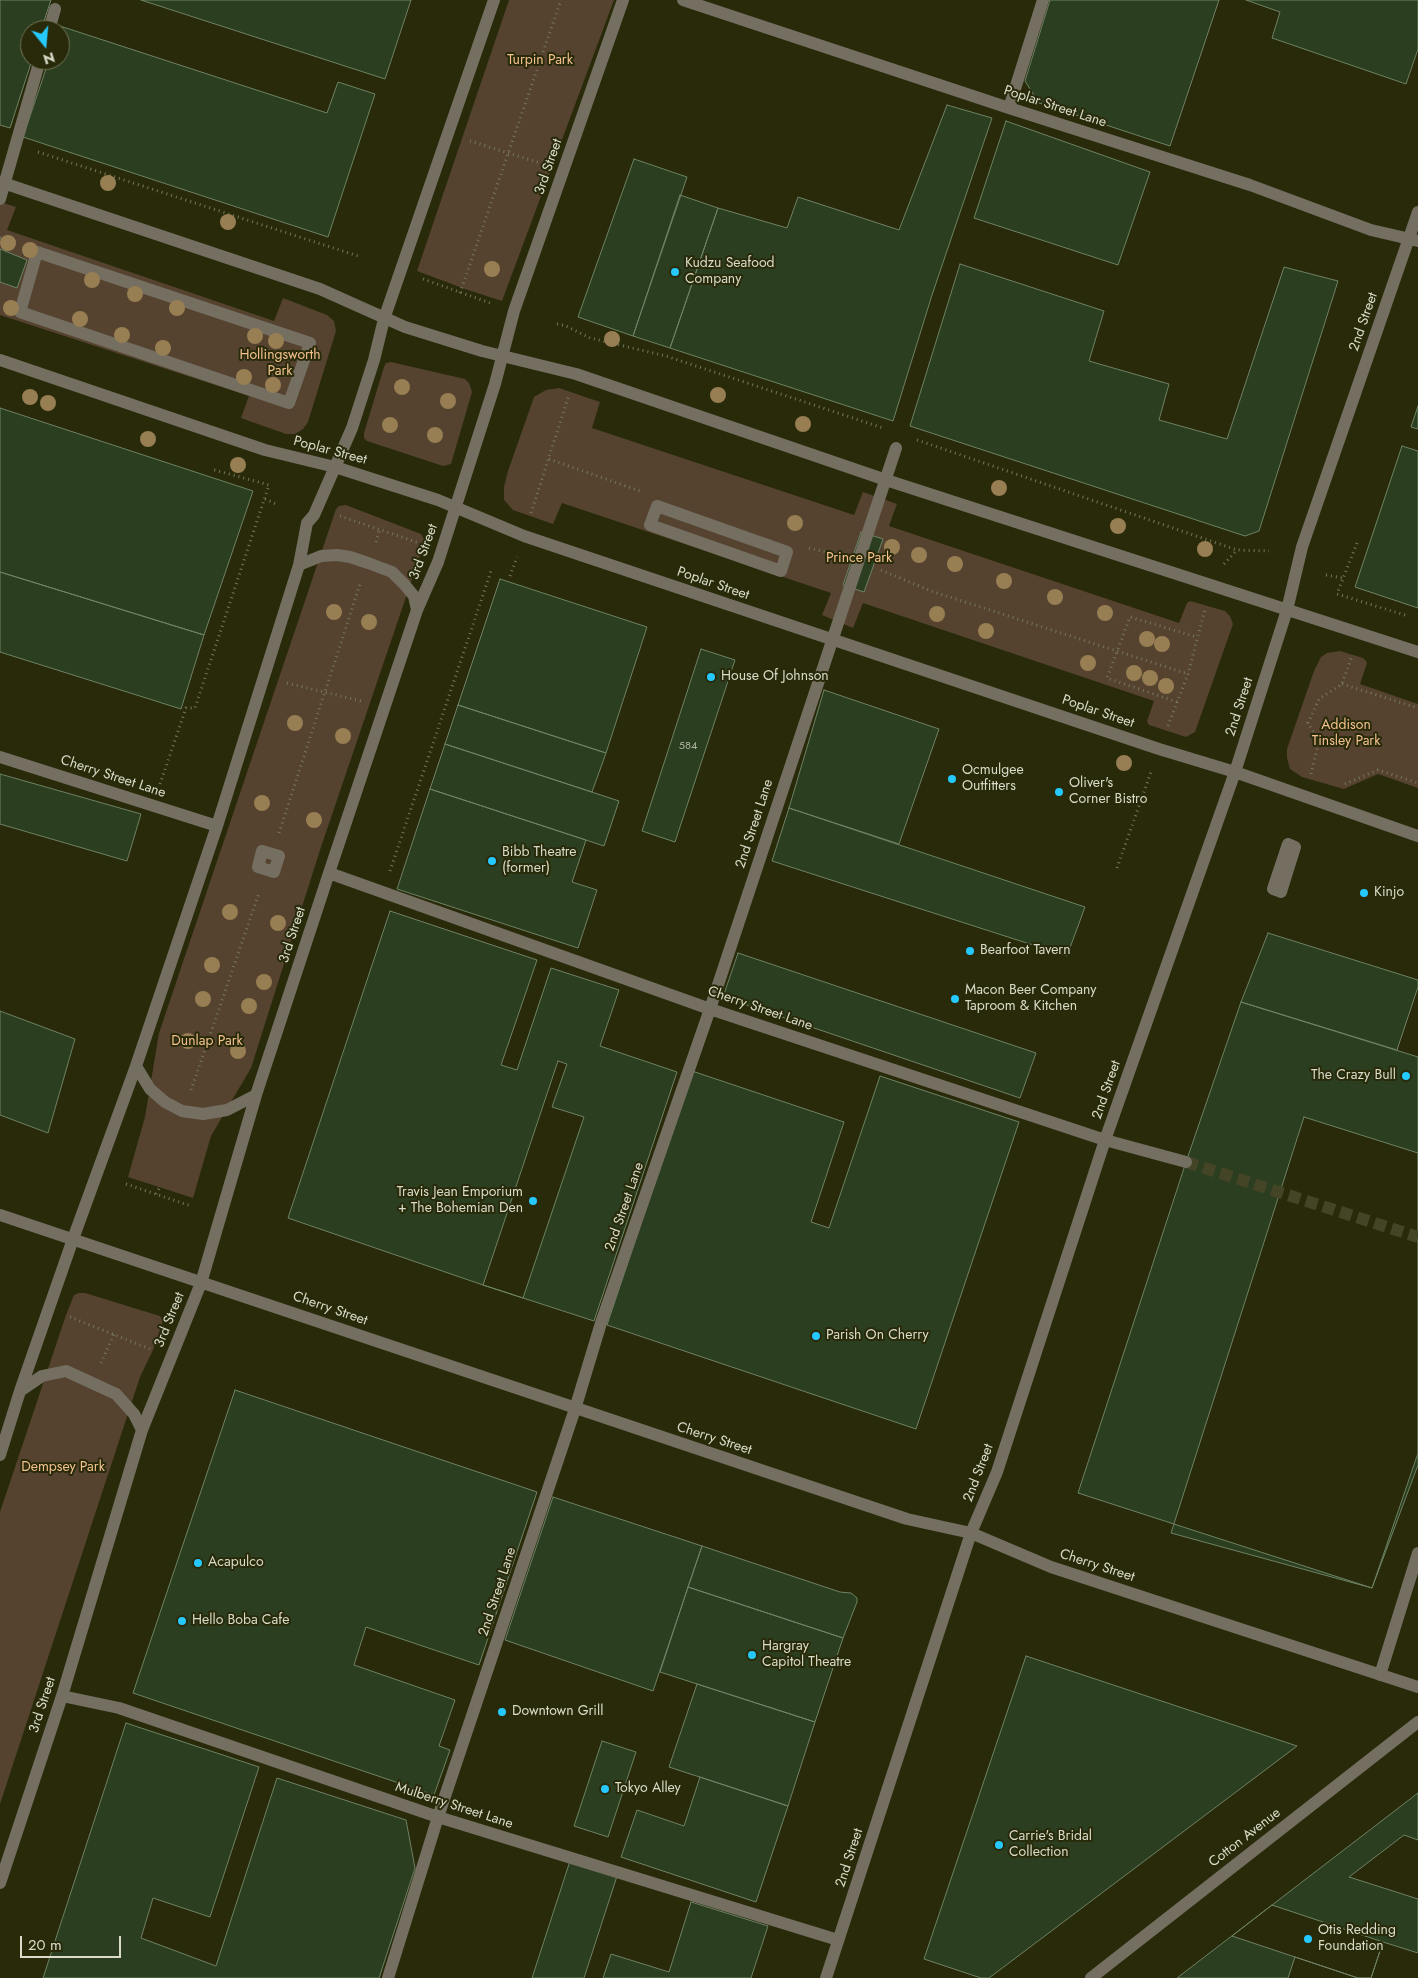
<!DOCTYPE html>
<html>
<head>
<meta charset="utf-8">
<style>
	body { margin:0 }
	#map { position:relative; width:1418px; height:1978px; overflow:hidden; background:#282a09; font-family:Jost,sans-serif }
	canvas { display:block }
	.north { position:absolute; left:20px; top:20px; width:50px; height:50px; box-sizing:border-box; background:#282a09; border:1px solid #6f7156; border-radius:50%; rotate:163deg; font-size:14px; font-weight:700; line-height:20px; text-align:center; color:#dadcc9 }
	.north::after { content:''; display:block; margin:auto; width:18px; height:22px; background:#25c9fe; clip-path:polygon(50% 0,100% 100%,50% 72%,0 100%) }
	.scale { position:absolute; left:20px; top:1936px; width:101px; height:22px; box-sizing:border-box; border:2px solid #dadcc9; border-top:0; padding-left:6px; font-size:15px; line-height:18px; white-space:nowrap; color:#dadcc9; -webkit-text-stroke:4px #282a09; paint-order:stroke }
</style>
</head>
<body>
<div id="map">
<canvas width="1418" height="1978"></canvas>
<div class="north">N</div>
<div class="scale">20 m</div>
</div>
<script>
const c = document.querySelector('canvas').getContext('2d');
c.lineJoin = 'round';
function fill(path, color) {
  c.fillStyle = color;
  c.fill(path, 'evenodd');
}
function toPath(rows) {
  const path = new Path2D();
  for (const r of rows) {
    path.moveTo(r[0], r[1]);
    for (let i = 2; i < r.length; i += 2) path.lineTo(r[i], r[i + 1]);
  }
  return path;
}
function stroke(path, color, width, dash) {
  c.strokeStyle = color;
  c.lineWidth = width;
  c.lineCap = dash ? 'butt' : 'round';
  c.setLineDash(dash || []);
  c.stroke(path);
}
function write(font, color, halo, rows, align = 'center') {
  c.font = font + ' Jost,sans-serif';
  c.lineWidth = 4;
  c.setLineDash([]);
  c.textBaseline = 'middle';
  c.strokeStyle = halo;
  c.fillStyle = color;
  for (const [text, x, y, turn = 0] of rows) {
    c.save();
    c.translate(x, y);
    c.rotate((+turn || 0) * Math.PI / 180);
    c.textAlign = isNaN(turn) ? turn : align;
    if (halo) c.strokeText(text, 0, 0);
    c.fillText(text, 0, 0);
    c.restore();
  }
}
const green = toPath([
	[509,0,614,0,502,301,465,289,417,271],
	[0,202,16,207,7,230,274,321,283,298,327,315,334,321,336,331,308,422,303,429,295,434,286,434,241,418,249,396,0,315],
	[391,362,465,379,469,383,472,392,451,464,443,466,367,441,364,438,364,433,384,367,386,363],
	[559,388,600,402,592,428,854,515,863,492,897,504,889,526,1179,623,1187,603,1190,601,1225,611,1230,616,1233,624,1195,732,1186,737,1149,725,1147,721,1154,701,863,603,853,628,822,615,831,593,562,503,553,524,513,510,504,500,504,487,508,471,534,397,546,390],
	[346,505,421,534,425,541,320,850,251,1068,211,1136,193,1198,128,1177,145,1117,159,1033,336,509,339,506],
	[1340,651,1363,658,1366,661,1367,663,1360,684,1418,704,1418,788,1378,774,1344,789,1302,777,1290,769,1287,758,1287,749,1314,671,1321,657,1327,653],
	[79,1293,85,1293,160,1316,163,1321,153,1350,140,1377,0,1804,0,1512,66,1315,74,1295]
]);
const building = toPath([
	[0,0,51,0,41,30,30,30,30,60,32,60,10,128,0,125,0,0],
	[141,0,411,0,385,79,141,0],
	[1050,0,1219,0,1170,146,1039,103,1025,81,1050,0],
	[1246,0,1418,0,1418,49,1406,84,1272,38,1280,12,1246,0],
	[60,26,327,113,338,82,375,94,328,237,23,137,49,60,60,60,60,30,58,30,60,26],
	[947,105,992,118,932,295,893,421,670,348,718,208,787,228,798,197,899,230,947,105],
	[1006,121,1150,172,1118,265,974,218,1006,121],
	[634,159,687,177,633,336,578,317,634,159],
	[680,195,718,208,670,348,633,336,680,195],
	[0,249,27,260,17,288,0,282,0,249],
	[960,264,1104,311,1089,361,1169,384,1159,420,1227,439,1284,267,1338,281,1259,531,1245,536,910,426,960,264],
	[1418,406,1418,429,1411,427,1418,406],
	[0,408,253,491,204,635,0,572,0,408],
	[1402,446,1418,451,1418,608,1355,587,1402,446],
	[861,532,883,539,864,592,843,585,861,532],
	[0,572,204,635,181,709,0,652,0,572],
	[500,579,647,627,606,753,458,705,500,579],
	[701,649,735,660,675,842,642,831,701,649],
	[824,690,939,729,899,844,789,808,824,690],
	[458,705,606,753,592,792,445,744,458,705],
	[445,744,619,801,604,846,430,789,445,744],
	[0,774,141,814,127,861,0,824,0,774],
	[430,789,586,840,572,882,597,890,578,948,397,889,430,789],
	[789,808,1085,907,1067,956,772,861,789,808],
	[390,911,537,960,501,1065,517,1070,551,968,619,990,600,1046,677,1072,594,1321,483,1285,288,1218,390,911],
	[1268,933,1418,980,1418,987,1397,1050,1241,1002,1268,933],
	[738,953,1036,1053,1020,1098,723,997,738,953],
	[1241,1002,1418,1057,1418,1465,1372,1588,1078,1493,1186,1162,1241,1002],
	[0,1011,75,1039,48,1133,0,1115,0,1011],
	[558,1061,567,1064,552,1107,584,1117,523,1298,483,1285,558,1061],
	[692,1071,844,1122,811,1222,829,1228,880,1076,1019,1122,916,1429,607,1325,692,1071],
	[1304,1117,1418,1153,1418,1453,1372,1588,1171,1533,1304,1117],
	[235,1390,537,1492,479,1665,366,1627,354,1665,455,1700,439,1746,450,1750,434,1795,133,1693,235,1390],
	[553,1497,702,1546,653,1691,505,1640,553,1497],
	[702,1546,840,1592,851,1593,857,1598,857,1602,843,1638,688,1587,702,1546],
	[688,1587,843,1638,815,1722,660,1672,688,1587],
	[1026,1656,1297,1746,989,1978,981,1978,924,1959,1026,1656],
	[697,1684,815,1722,788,1806,669,1767,697,1684],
	[126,1723,259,1767,210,1917,153,1898,141,1938,216,1966,277,1778,406,1820,415,1868,379,1978,43,1978,126,1723],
	[602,1741,636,1752,608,1837,574,1826,602,1741],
	[700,1777,788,1806,756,1902,621,1857,637,1810,684,1826,700,1777],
	[1418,1793,1418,1840,1404,1835,1349,1877,1418,1899,1418,1953,1383,1942,1371,1978,1358,1978,1295,1957,1288,1978,1177,1978,1418,1793],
	[570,1861,617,1876,584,1978,532,1978,570,1861],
	[691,1902,768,1926,751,1978,603,1978,611,1954,669,1972,691,1902],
	[1272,1905,1383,1942,1371,1978,1358,1978,1232,1936,1272,1905]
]);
const minorTunnel = toPath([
	[1186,1162,1418,1237]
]);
const path = toPath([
	[470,141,540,163],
	[38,152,361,257],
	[0,238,16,242],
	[423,279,493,304],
	[460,293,561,0],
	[557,324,566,326,590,338,666,356,883,428],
	[917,440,1237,550,1269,551],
	[549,459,640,491],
	[265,499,276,504],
	[531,513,569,395],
	[340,516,419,543],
	[376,542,380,528],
	[1357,543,1337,594,1408,616],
	[809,548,835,554],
	[1224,564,1237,550],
	[881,570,931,591,1188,674],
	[1326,575,1342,578],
	[510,576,517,557],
	[287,683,361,701],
	[1342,684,1418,708],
	[1177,702,1107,678,1130,617,1197,637],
	[1168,726,1188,674,1205,609],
	[1311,774,1319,741,1308,723,1319,699,1342,684,1352,656],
	[160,784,186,708,195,708,269,485,211,469],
	[1345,784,1378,770,1418,783],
	[279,833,360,584],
	[1117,868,1151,772],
	[390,871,491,571],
	[191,1090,259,893],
	[126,1184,191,1206],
	[156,1194,160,1187],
	[70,1317,150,1349],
	[101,1363,114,1334]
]);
const minor = toPath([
	[683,0,1009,108,1250,185,1371,230,1418,241],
	[49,30,55,9],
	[1009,108,1043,0],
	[0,182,320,289,405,327,482,351,576,374,886,480,1418,652],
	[0,199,40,60],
	[37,252,310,343,289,403,20,312,37,252],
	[0,360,265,450,335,467,438,500,524,536,1159,749,1235,772,1418,836],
	[657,506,787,552,781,571,650,525,657,506],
	[299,565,321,556,337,555,350,557,368,563,392,572,404,584,414,596,417,610],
	[0,757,217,826],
	[1288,844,1295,847,1281,892,1273,889,1288,844],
	[262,851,279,856,274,872,258,867,262,851],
	[329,873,710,1009,1105,1140,1186,1162],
	[136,1066,150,1089,165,1102,182,1111,203,1114,227,1110,256,1095],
	[0,1215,907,1519,971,1533,1051,1567,1418,1687],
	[20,1391,42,1376,66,1371,116,1394,134,1414,142,1430],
	[0,1455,20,1391,73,1239,136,1066,217,826,299,565,307,523,314,515,352,428,374,360,384,319,494,0],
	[1380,1675,1418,1553],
	[62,1696,119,1708,438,1817,838,1940],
	[0,1883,62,1696,142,1430,201,1283,256,1095,329,873,417,610,438,562,495,384,514,311,623,0],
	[388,1978,438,1817,575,1409,601,1323,710,1009,896,448],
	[826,1978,971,1533,997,1472,1105,1140,1235,772,1287,610,1302,547,1418,212],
	[1091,1978,1418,1722]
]);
const trees = [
	[108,183],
	[228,222],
	[8,243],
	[30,250],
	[492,269],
	[92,280],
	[135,294],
	[11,308],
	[177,308],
	[80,319],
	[122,335],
	[255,336],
	[612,339],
	[276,341],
	[163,348],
	[244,377],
	[273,385],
	[402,387],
	[718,395],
	[30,397],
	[448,401],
	[48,403],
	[803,424],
	[390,425],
	[435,435],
	[148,439],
	[238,465],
	[999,488],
	[795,523],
	[1118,526],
	[892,547],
	[1205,549],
	[919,555],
	[955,564],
	[1004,581],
	[1055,597],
	[334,612],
	[1105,613],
	[937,614],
	[369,622],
	[986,631],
	[1147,639],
	[1162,644],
	[1088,663],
	[1134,673],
	[1150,678],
	[1166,686],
	[295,723],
	[343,736],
	[1124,763],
	[262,803],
	[314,820],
	[230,912],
	[278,923],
	[212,965],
	[264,982],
	[203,999],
	[249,1006],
	[188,1041],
	[238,1051]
];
const markers = [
	[675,272,5,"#25c9fe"],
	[711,677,5,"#25c9fe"],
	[952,779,5,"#25c9fe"],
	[1059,792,5,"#25c9fe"],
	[492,861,5,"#25c9fe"],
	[1364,893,5,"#25c9fe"],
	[970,951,5,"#25c9fe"],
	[955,999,5,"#25c9fe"],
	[1406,1076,5,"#25c9fe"],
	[533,1201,5,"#25c9fe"],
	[816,1336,5,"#25c9fe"],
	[198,1563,5,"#25c9fe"],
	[182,1621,5,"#25c9fe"],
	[752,1655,5,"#25c9fe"],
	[502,1712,5,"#25c9fe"],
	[605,1789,5,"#25c9fe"],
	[999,1845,5,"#25c9fe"],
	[1308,1939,5,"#25c9fe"]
];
const numberNames = [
	["584",688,746]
];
const parkNames = [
	["Turpin Park",540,61],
	["Hollingsworth",280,356],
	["Park",280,372],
	["Prince Park",859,559],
	["Addison",1346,726],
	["Tinsley Park",1346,742],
	["Dunlap Park",207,1042],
	["Dempsey Park",63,1468]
];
const streetNames = [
	["Poplar Street Lane",1055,107,18],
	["3rd Street",549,167,-71],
	["2nd Street",1364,322,-71],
	["Poplar Street",330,451,15],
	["3rd Street",424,552,-70],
	["Poplar Street",713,584,19],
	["2nd Street",1240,707,-72],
	["Poplar Street",1098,712,19],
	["Cherry Street Lane",113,777,18],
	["2nd Street Lane",755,824,-72],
	["3rd Street",293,935,-72],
	["Cherry Street Lane",760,1009,19],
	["2nd Street",1107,1090,-71],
	["2nd Street Lane",625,1207,-71],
	["Cherry Street",330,1309,19],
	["3rd Street",170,1320,-68],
	["Cherry Street",714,1439,18],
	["2nd Street",979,1473,-69],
	["Cherry Street",1097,1566,18],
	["2nd Street Lane",498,1592,-72],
	["3rd Street",43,1705,-72],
	["Mulberry Street Lane",454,1806,18],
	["Cotton Avenue",1245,1838,-38],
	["2nd Street",850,1858,-72]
];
const poiNames = [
	["Kudzu Seafood",685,264],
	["Company",685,280],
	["House Of Johnson",721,677],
	["Ocmulgee",962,771],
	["Outfitters",962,787],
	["Oliver's",1069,784],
	["Corner Bistro",1069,800],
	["Bibb Theatre",502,853],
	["(former)",502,869],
	["Kinjo",1374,893],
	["Bearfoot Tavern",980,951],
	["Macon Beer Company",965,991],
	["Taproom & Kitchen",965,1007],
	["The Crazy Bull",1396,1076,"right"],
	["Travis Jean Emporium",523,1193,"right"],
	["+ The Bohemian Den",523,1209,"right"],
	["Parish On Cherry",826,1336],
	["Acapulco",208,1563],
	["Hello Boba Cafe",192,1621],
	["Hargray",762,1647],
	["Capitol Theatre",762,1663],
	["Downtown Grill",512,1712],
	["Tokyo Alley",615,1789],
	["Carrie's Bridal",1009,1837],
	["Collection",1009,1853],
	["Otis Redding",1318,1931],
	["Foundation",1318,1947]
];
fill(green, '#554330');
fill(building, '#2b3e20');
stroke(building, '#6f8265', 1);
stroke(minorTunnel, '#434526', 12, [12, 6]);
stroke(path, '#75775c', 3, [1, 4]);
stroke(minor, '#746f61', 12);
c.fillStyle = '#987e53';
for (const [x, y] of trees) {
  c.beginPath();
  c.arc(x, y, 8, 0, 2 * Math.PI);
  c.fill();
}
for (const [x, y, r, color] of markers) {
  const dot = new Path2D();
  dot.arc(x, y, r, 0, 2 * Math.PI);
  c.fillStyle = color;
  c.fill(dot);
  stroke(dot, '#282a09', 2);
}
write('11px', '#aeb49f', null, numberNames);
write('14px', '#f4c28f', '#282a09', parkNames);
write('14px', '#dadcc9', '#282a09', streetNames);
write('14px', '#dadcc9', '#282a09', poiNames, 'left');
</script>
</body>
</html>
